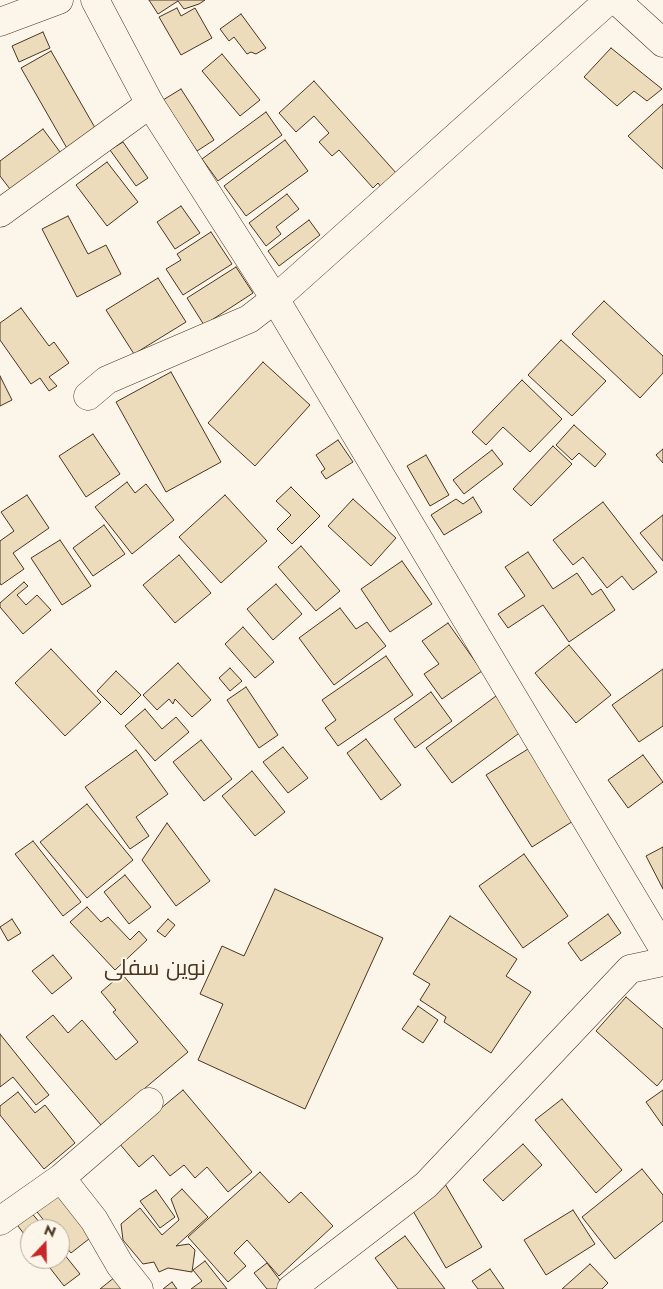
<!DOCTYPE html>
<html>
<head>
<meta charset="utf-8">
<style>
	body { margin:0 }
	#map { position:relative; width:663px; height:1289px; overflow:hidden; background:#fbf6e9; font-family:Jost,sans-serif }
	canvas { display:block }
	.north { position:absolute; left:20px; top:1219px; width:50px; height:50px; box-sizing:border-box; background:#fbf6e9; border:1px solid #b4a999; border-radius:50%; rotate:21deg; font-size:14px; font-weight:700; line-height:20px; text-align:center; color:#4a3520 }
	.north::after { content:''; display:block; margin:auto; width:18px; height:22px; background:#c62828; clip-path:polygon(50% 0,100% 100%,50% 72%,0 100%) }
</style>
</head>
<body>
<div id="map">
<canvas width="663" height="1289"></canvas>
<div class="north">N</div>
</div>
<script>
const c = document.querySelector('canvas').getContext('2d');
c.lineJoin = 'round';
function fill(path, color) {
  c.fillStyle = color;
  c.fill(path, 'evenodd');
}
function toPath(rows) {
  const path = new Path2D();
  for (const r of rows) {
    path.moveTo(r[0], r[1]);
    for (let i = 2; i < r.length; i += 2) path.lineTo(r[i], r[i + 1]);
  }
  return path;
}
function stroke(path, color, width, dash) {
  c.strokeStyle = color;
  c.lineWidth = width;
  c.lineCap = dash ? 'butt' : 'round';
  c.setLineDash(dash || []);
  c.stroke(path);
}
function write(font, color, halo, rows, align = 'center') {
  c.font = font + ' Jost,Cairo,sans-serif';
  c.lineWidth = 4;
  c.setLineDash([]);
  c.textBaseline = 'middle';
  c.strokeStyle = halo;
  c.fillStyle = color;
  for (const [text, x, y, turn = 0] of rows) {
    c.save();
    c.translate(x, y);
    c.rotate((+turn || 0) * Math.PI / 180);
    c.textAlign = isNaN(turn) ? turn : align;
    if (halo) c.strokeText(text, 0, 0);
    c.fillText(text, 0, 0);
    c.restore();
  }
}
const building = toPath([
	[149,0,205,0,199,4,184,9,178,1,158,14,149,0],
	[177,8,181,16,195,8,212,38,181,55,159,17,177,8],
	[241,14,266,48,256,54,251,52,247,54,234,37,229,41,220,29,241,14],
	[43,32,50,48,19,62,12,46,43,32],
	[611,48,662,89,647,101,634,91,617,106,584,77,611,48],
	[51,51,98,133,68,150,21,68,51,51],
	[222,54,260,100,240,116,202,71,222,54],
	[314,81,397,174,382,188,378,183,373,188,339,150,332,156,319,142,329,133,314,116,296,132,279,113,314,81],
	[181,89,214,140,197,151,163,100,181,89],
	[663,104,663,169,628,136,663,104],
	[266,112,282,135,218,181,202,159,266,112],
	[43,129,63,156,13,193,0,176,0,161,43,129],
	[285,140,308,171,246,216,224,186,285,140],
	[123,142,148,178,136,186,110,150,123,142],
	[107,162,138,202,107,226,76,185,107,162],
	[287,194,299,209,276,227,281,234,266,246,249,223,287,194],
	[181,206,200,233,175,249,157,222,181,206],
	[68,216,88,254,106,245,121,274,77,297,42,229,68,216],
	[309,220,320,235,279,266,268,251,309,220],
	[211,232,232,264,183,295,166,269,181,260,177,254,211,232],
	[236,267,253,293,204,325,187,298,236,267],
	[158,278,186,322,134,354,106,310,158,278],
	[604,301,663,356,663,373,640,398,572,334,604,301],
	[21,308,49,346,54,342,69,363,49,377,57,386,49,391,40,378,31,384,0,340,0,323,21,308],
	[561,340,606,381,572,416,528,375,561,340],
	[263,362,310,405,255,466,208,423,263,362],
	[171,372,221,462,166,492,116,402,171,372],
	[0,376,12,400,0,406,0,376],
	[522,380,562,419,530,452,503,427,486,445,472,432,522,380],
	[574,425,606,454,595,467,579,453,572,460,556,445,574,425],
	[93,434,120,474,86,497,59,456,93,434],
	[338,440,353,462,326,479,321,472,325,469,316,455,338,440],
	[553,446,572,464,531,506,513,489,553,446],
	[663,449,663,463,656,455,663,449],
	[492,450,503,464,464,494,453,480,492,450],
	[426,455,449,495,430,506,407,466,426,455],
	[127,482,135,493,146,484,174,520,132,554,95,507,127,482],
	[291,487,320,516,292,544,277,529,291,515,276,501,291,487],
	[27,495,49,528,13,553,24,569,1,585,0,583,0,541,14,531,1,512,27,495],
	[225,495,267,541,221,583,179,537,225,495],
	[473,497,482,512,444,535,431,515,456,499,463,504,473,497],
	[353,499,396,538,371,566,328,526,353,499],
	[603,502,657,572,633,590,622,576,607,588,583,557,573,565,553,540,603,502],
	[663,515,663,561,640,533,663,515],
	[104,525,125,554,93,576,73,548,104,525],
	[60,540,91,586,62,605,31,558,60,540],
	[301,546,340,591,316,611,278,567,301,546],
	[528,552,553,589,577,573,592,595,601,589,615,610,569,642,543,605,508,628,498,614,525,596,505,567,528,552],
	[179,555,211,593,175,623,143,585,179,555],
	[402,561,432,604,390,632,361,589,402,561],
	[24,582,28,586,17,595,26,605,37,595,51,610,23,634,0,607,0,603,24,582],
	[276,584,302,614,273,640,247,609,276,584],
	[340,608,356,629,367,622,386,646,334,685,299,638,340,608],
	[448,623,482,671,442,699,424,674,439,664,422,641,448,623],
	[243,627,274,662,255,678,225,644,243,627],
	[569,645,611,695,576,723,535,673,569,645],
	[51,649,101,702,65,736,15,683,51,649],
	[386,656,413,695,338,746,325,728,336,720,322,700,386,656],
	[178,663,211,700,192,717,175,699,173,704,169,699,157,710,143,695,178,663],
	[230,668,242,681,230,691,219,678,230,668],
	[663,669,663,726,639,742,612,705,663,669],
	[116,671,141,695,121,715,97,691,116,671],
	[246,687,278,735,259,748,227,700,246,687],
	[431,692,452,721,415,748,394,719,431,692],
	[496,696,522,731,452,783,426,748,496,696],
	[145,709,162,729,176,717,189,732,155,761,125,726,145,709],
	[366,739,401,785,381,800,347,753,366,739],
	[201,740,232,779,204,801,173,762,201,740],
	[533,746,578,818,532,847,486,775,533,746],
	[283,747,308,778,288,793,263,762,283,747],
	[136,750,168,794,136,817,149,836,130,849,85,787,136,750],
	[643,755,663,782,628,808,608,780,643,755],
	[252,771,285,812,255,836,222,796,252,771],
	[87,804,133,860,87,898,40,842,87,804],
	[167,823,210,881,176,906,142,860,167,823],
	[33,841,81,902,63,916,15,854,33,841],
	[663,847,663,889,646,856,663,847],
	[524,854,568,916,523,948,479,886,524,854],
	[125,875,151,907,129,924,104,892,125,875],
	[275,889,383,938,305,1109,198,1060,223,1004,200,994,222,946,244,956,275,889],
	[87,907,101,922,108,917,130,940,139,931,147,940,115,970,70,922,87,907],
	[608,914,621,933,581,961,568,943,608,914],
	[450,916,517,959,506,976,531,992,491,1053,444,1022,446,1017,420,1000,430,984,413,974,450,916],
	[12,919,21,933,8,941,0,927,12,919],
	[168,919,175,925,165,937,157,931,168,919],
	[53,955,72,978,52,994,32,971,53,955],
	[122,974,188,1052,101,1125,26,1037,53,1015,68,1033,82,1020,116,1060,138,1042,113,1012,116,1010,101,992,122,974],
	[626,997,663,1029,663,1079,657,1086,596,1031,626,997],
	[418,1006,438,1020,423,1043,402,1029,418,1006],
	[0,1034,49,1095,36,1105,13,1077,0,1087,0,1034],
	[183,1090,252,1172,228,1192,207,1167,195,1178,184,1165,170,1176,153,1155,139,1167,119,1143,183,1090],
	[663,1090,663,1126,646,1102,663,1090],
	[18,1092,35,1113,45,1105,75,1143,44,1169,0,1115,0,1106,18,1092],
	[562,1099,622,1170,596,1193,535,1120,562,1099],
	[523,1144,542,1165,503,1201,483,1180,523,1144],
	[642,1169,663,1195,663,1221,615,1259,582,1217,642,1169],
	[260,1172,289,1203,301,1192,333,1226,279,1276,247,1240,234,1253,246,1266,228,1282,188,1237,260,1172],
	[445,1184,482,1247,446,1268,409,1204,445,1184],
	[57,1188,94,1235,71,1253,60,1240,60,1229,51,1229,33,1207,57,1188],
	[182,1189,208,1217,176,1246,189,1244,195,1250,192,1272,168,1268,159,1272,154,1262,143,1264,123,1240,121,1224,140,1208,162,1235,179,1220,171,1199,182,1189],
	[156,1190,175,1217,160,1228,140,1201,156,1190],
	[573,1210,595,1244,546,1275,524,1240,573,1210],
	[30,1211,45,1229,30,1229,30,1242,15,1222,30,1211],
	[405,1236,445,1289,398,1289,375,1258,405,1236],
	[60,1249,80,1274,64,1286,43,1259,60,1259,60,1249],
	[205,1261,227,1289,191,1289,202,1281,193,1270,205,1261],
	[267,1263,285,1287,282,1289,267,1289,254,1273,267,1263],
	[590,1264,608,1283,602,1289,562,1289,590,1264],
	[490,1269,504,1289,478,1289,472,1281,490,1269],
	[115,1277,125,1289,100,1289,115,1277],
	[172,1282,177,1289,163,1289,172,1282]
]);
const minor = toPath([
	[616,0,663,43],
	[0,22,59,0],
	[0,213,150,104],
	[88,396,107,380,249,319,275,299,609,0],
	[61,1178,94,1220,120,1265,139,1289],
	[0,1221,61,1178,149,1102],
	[291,1289,426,1185,630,969,663,962]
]);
const tertiary = toPath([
	[95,0,150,104,275,299,663,948]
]);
const quarterNames = [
	["نوین سفلى",155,970]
];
fill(building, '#ecdcbc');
stroke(building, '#4a3520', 1);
stroke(minor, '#4a3520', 29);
stroke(tertiary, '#4a3520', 29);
stroke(minor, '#fbf6e9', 28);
stroke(tertiary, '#fbf6e9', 28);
write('22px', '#4a3520', '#fbf6e9', quarterNames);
</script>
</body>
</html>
